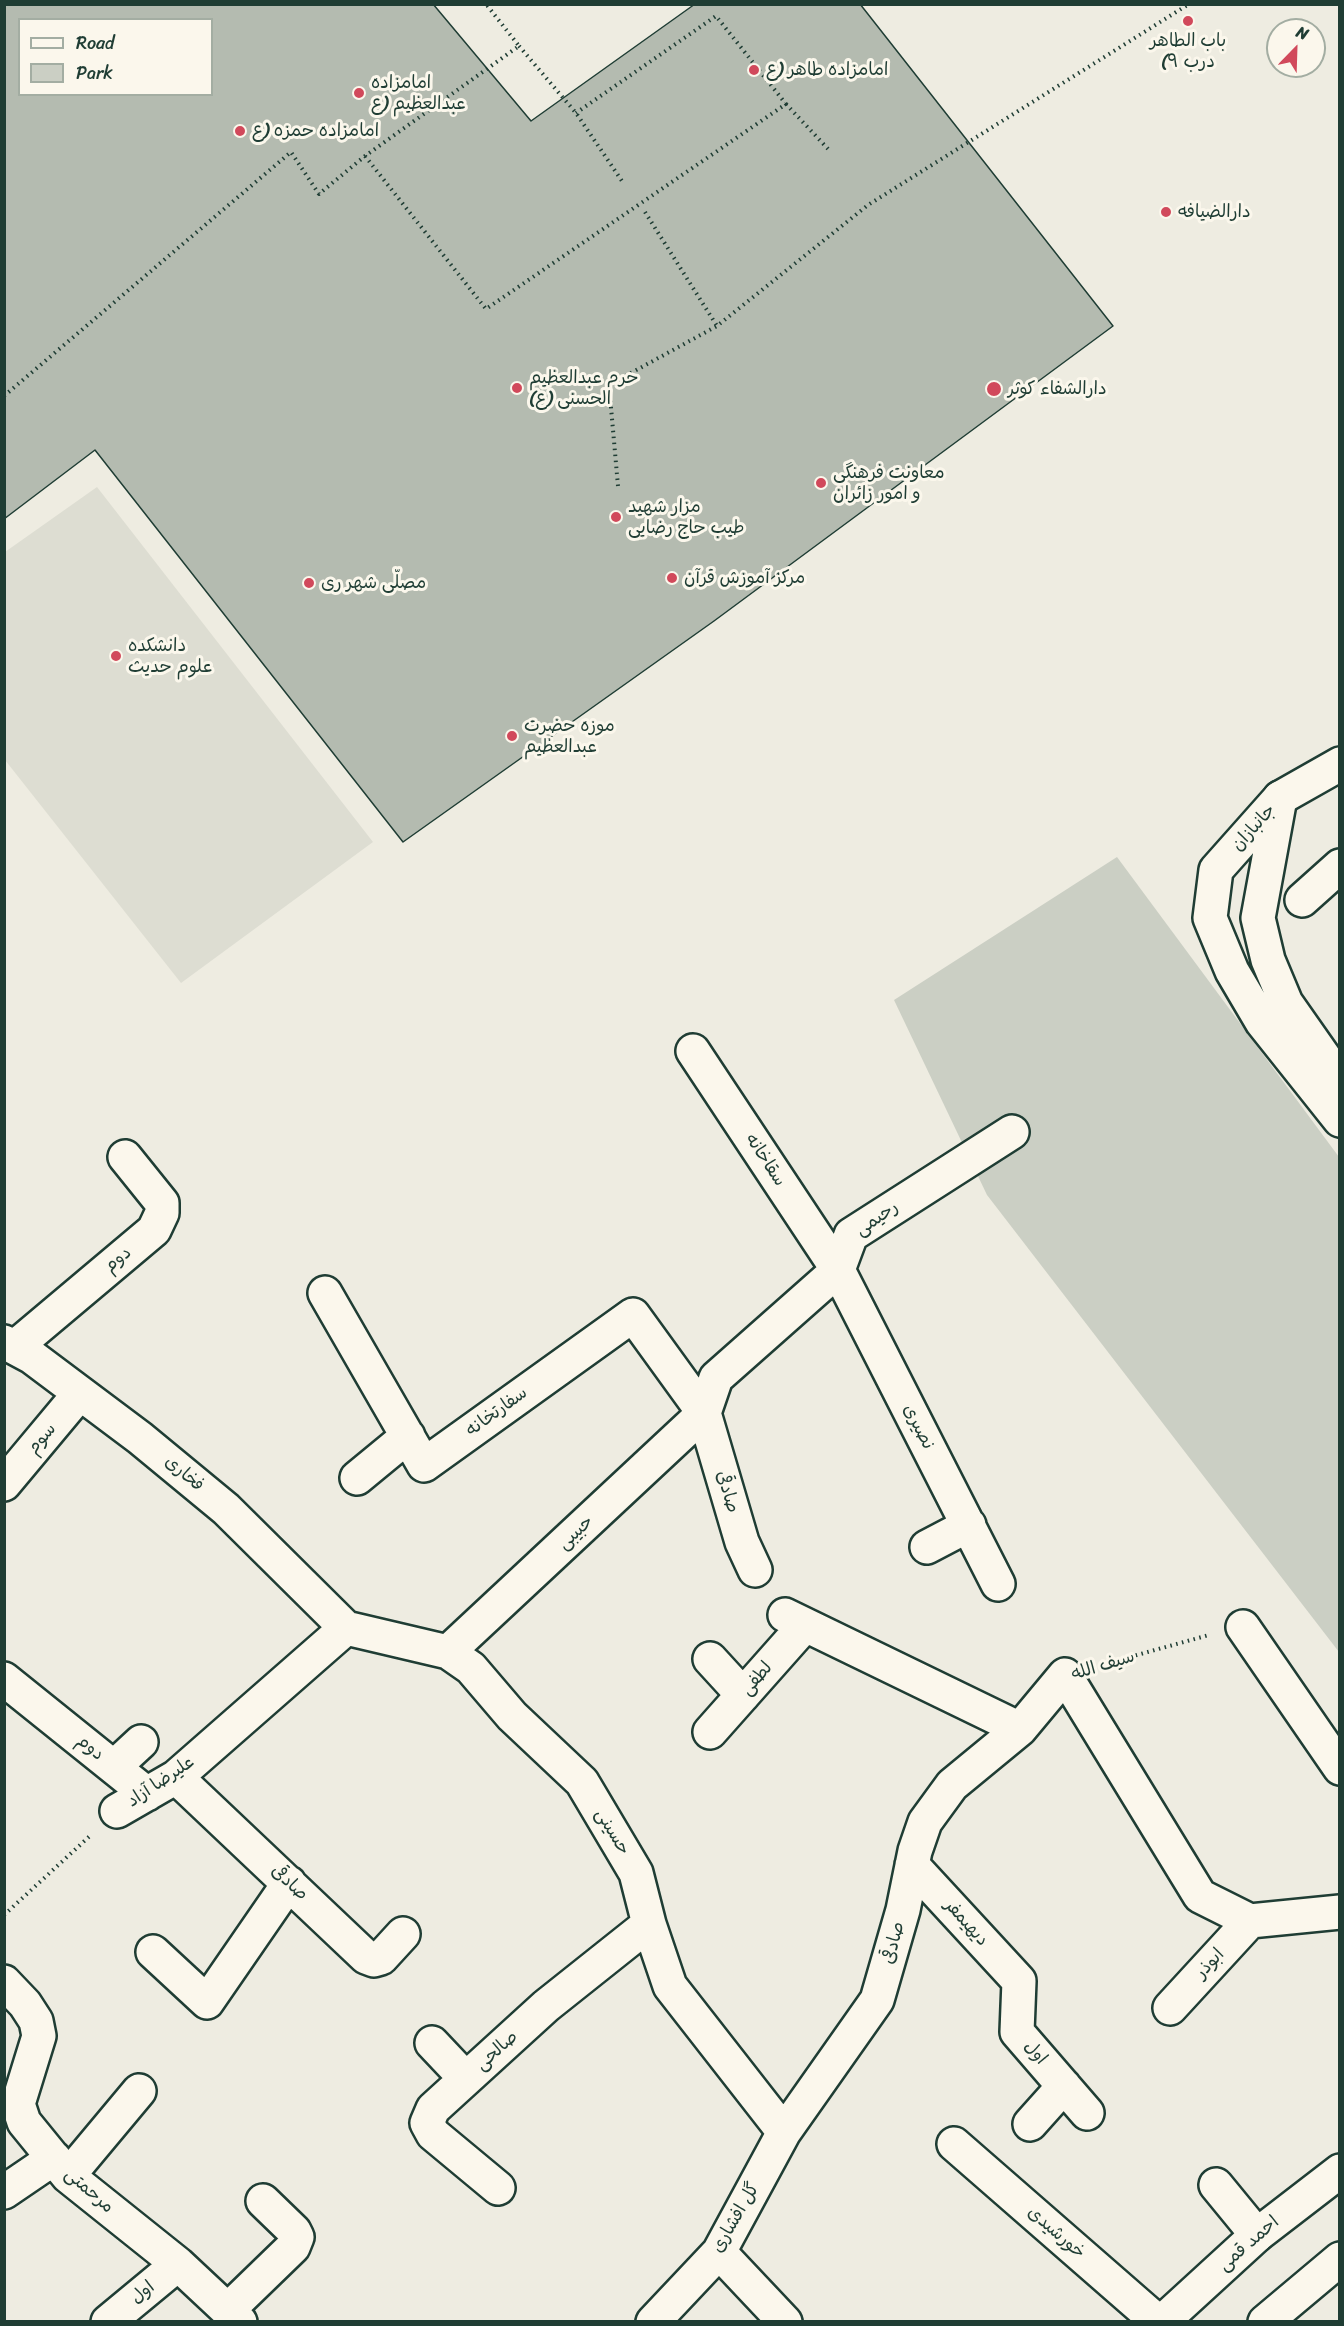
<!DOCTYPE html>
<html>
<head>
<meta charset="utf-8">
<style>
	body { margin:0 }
	#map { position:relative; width:1344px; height:2326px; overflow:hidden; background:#eeece1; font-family:Sriracha,sans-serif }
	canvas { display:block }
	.frame { position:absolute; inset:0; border:6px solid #1f3d34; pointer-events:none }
	.legend { position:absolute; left:18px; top:18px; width:195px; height:78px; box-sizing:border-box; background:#fbf7ec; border:2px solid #a3ada2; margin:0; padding:8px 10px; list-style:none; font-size:18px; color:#1f3d34 }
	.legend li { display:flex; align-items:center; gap:12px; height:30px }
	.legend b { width:30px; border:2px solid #a3ada2 }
	.north { position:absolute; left:1266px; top:18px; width:60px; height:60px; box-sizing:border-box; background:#fbf7ec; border:2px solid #a3ada2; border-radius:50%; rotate:23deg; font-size:16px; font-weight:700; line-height:24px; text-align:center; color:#1f3d34 }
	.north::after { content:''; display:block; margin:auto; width:21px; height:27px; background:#d1495b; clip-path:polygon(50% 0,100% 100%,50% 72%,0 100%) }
</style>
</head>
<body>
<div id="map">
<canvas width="1344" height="2326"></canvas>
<div class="frame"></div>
<ul class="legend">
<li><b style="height:8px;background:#fbf7ec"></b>Road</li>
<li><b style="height:16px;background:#cbcfc4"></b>Park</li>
</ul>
<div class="north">N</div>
</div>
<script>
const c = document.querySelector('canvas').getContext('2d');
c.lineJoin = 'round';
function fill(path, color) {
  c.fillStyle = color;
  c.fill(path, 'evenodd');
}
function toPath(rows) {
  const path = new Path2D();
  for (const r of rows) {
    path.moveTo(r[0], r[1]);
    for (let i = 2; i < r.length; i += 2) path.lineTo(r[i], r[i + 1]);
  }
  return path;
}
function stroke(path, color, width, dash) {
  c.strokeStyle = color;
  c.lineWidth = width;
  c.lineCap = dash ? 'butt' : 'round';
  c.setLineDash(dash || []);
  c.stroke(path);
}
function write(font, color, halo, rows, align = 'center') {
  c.font = font + ' Sriracha,"Playpen Sans Arabic",sans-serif';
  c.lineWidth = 6;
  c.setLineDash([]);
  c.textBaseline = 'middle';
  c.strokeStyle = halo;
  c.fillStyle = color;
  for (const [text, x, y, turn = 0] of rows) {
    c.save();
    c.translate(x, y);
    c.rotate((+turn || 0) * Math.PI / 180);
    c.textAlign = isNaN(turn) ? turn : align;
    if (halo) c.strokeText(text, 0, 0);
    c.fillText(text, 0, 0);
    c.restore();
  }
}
const built = toPath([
	[97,487,373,842,181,983,5,760,5,552]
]);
const green = toPath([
	[1117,857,1339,1157,1339,1652,987,1195,894,1000]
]);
const building = toPath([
	[4,4,433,4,531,121,695,4,860,4,1113,326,714,621,403,842,95,450,4,519,4,4],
	[20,20,212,20,212,94,20,94,20,20]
]);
const path = toPath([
	[519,46,576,113,622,181],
	[786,104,830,151],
	[365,156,486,309,786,104,716,16,576,113],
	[645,212,717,326],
	[4,396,291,152,319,194,365,156,519,46,486,4],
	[618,486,609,385,717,326,868,205,1189,4],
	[1101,1665,1209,1635],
	[4,1915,92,1834]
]);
const minor = toPath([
	[1280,798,1340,764],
	[1302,900,1340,866],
	[693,1051,838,1270,998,1584],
	[325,1293,424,1465,633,1315,704,1413,742,1542,755,1570],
	[4,1342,32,1357,140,1438,226,1509,346,1628],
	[15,1347,154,1230,162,1213,162,1203,125,1157],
	[357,1478,408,1436],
	[4,1484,80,1393],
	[927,1547,969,1525],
	[785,1615,1020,1729],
	[1243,1627,1340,1768],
	[346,1628,448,1652,471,1668,512,1716,582,1782,636,1873,649,1924,670,1986,784,2132],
	[448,1652,704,1413,716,1378,838,1270,851,1235,1012,1132],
	[710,1659,743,1695],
	[4,1679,147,1794],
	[710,1732,804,1626],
	[114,1767,141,1742],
	[176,1777,366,1957,374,1960,381,1958,403,1934],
	[117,1811,176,1777,346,1628],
	[912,1865,1019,1981,1017,2032,1087,2113],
	[153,1952,207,2002,289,1883],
	[4,1982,25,2004,36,2021,39,2036,18,2104,24,2122,68,2176,178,2264,240,2322],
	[1170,2008,1250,1921],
	[432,2043,466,2079],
	[1030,2124,1064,2086],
	[954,2144,1158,2322],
	[68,2176,139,2091],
	[1216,2185,1257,2235],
	[498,2188,433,2134,427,2123,433,2109,546,2006,649,1924],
	[4,2192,54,2158],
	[719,2252,785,2322],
	[229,2309,293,2247,297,2237,294,2231,263,2201],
	[108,2322,178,2264],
	[653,2322,719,2252,784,2132,877,2000,903,1910,915,1851,925,1822,952,1785,1020,1729,1065,1675,1200,1896,1250,1921,1340,1912]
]);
const tertiary = toPath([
	[1340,1080,1286,1003,1268,960,1258,918,1280,798,1216,870,1210,918,1232,971,1262,1022,1340,1120]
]);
const secondary = toPath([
	[1162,2322,1257,2235,1340,2171],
	[1265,2322,1340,2259]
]);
const markers = [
	[1188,21,6,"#d1495b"],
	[754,70,6,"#d1495b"],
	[359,93,6,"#d1495b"],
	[240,131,6,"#d1495b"],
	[1166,212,6,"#d1495b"],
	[517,388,6,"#d1495b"],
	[994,389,8,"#d1495b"],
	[821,483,6,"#d1495b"],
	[616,517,6,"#d1495b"],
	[672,578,6,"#d1495b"],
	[309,583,6,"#d1495b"],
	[116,656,6,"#d1495b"],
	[512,736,6,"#d1495b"]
];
const poiNames = [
	["باب الطاهر",1188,41,"center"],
	["(درب ۹",1188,62,"center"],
	["امامزاده طاهر (ع",766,70],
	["امامزاده",371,83],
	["عبدالعظیم (ع",371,104],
	["امامزاده حمزه (ع",252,131],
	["دارالضیافه",1178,212],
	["حرم عبدالعظیم",529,378],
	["الحسنی (ع)",529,399],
	["دارالشفاء کوثر",1008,389],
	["معاونت فرهنگی",833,473],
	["و امور زائران",833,494],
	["مزار شهید",628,507],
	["طیب حاج رضایی",628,528],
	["مرکز آموزش قرآن",684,578],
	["مصلّی شهر ری",321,583],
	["دانشکده",128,646],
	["علوم حدیث",128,667],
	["موزه حضرت",524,726],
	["عبدالعظیم",524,747]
];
const streetNames = [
	["جانبازان",1254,828,-48],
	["سقاخانه",765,1160,57],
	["رحیمی",877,1219,-34],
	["دوم",118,1260,-40],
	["سفارتخانه",497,1412,-36],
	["نصیری",918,1427,63],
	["سوم",42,1439,-50],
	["فخاری",184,1474,40],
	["صادقی",727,1492,74],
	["حبیبی",576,1533,-43],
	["سیف الله",1103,1666,-17],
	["لطفی",757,1679,-49],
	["دوم",90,1748,39],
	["علیرضا آزاد",161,1782,-34],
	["حسینی",612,1832,59],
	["صادقی",289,1883,43],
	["دیهیمفر",966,1923,48],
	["صادقی",894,1943,-75],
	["ابوذر",1210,1964,-47],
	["صالحی",497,2051,-42],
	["اول",1035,2053,49],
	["مرحمتی",89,2191,41],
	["گل افشاری",736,2218,-60],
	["خورشیدی",1056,2233,41],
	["احمد قمی",1249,2244,-41],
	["اول",143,2293,-39]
];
fill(built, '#ddddd2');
fill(green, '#cbcfc4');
fill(building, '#b4bbb0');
stroke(building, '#1f3d34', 1.5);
stroke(minor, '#1f3d34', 38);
stroke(tertiary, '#1f3d34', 38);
stroke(secondary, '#1f3d34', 38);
stroke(path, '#1f3d34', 4, [1.5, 4.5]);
stroke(minor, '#fbf7ec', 33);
stroke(tertiary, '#fbf7ec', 33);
stroke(secondary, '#fbf7ec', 33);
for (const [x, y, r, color] of markers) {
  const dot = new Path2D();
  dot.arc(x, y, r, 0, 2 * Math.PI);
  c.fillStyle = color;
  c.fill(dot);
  stroke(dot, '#fbf7ec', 2);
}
write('18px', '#1f3d34', '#fbf7ec', poiNames, 'left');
write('18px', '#1f3d34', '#fbf7ec', streetNames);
</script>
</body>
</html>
